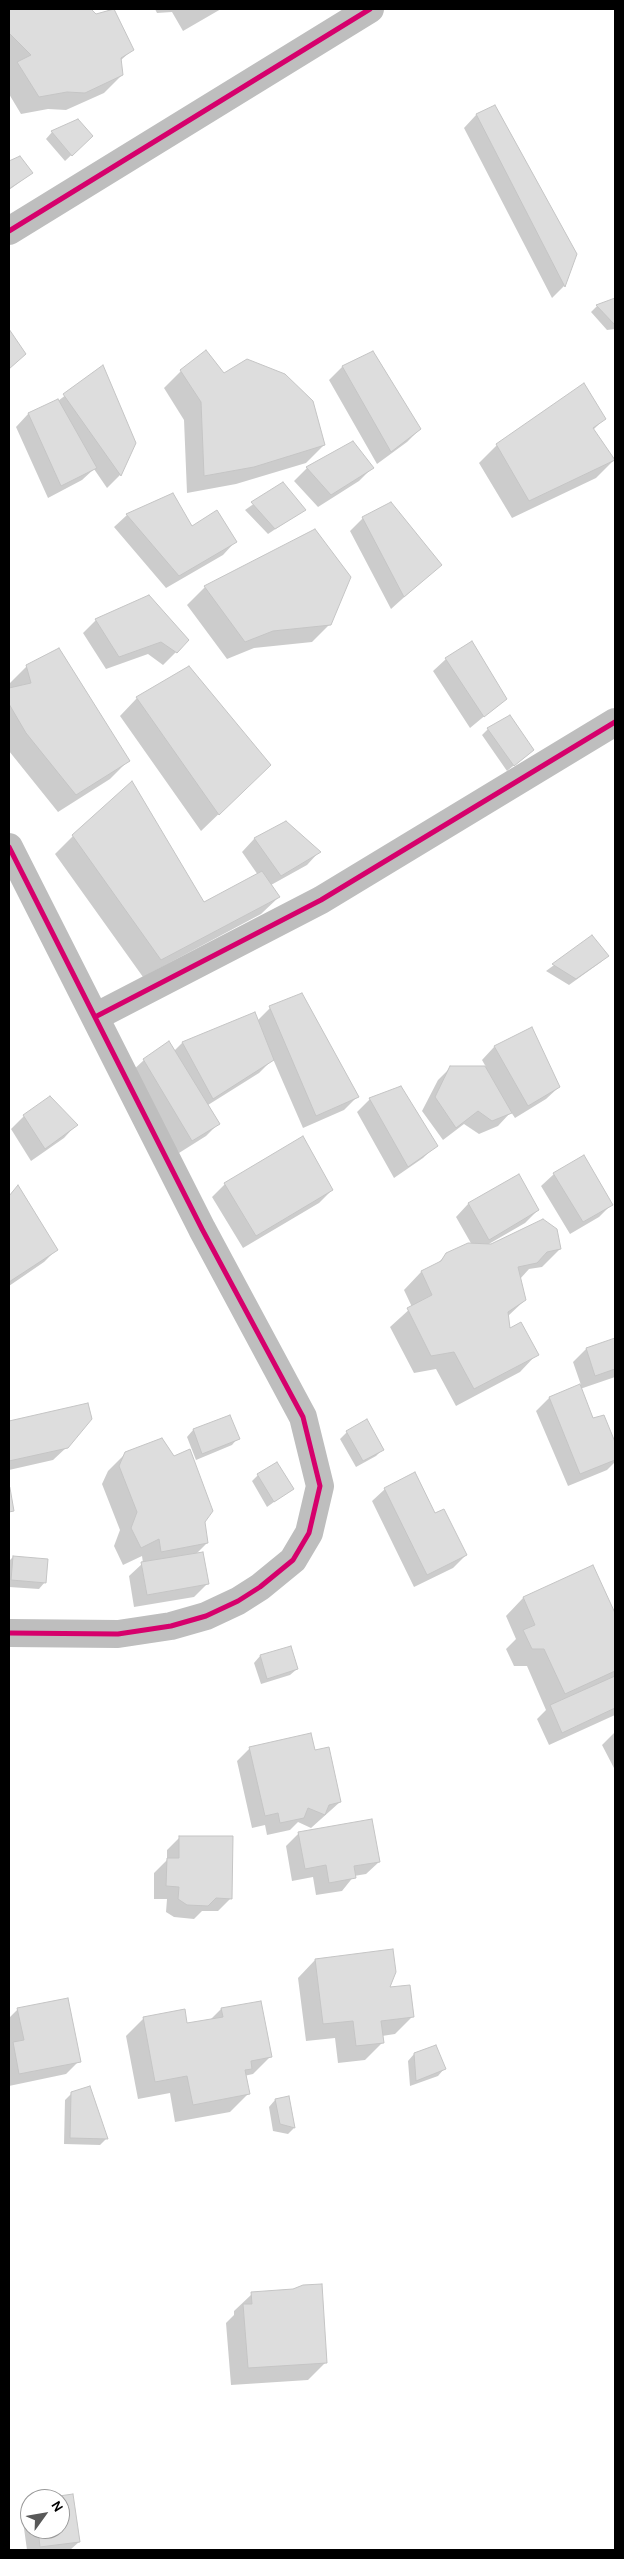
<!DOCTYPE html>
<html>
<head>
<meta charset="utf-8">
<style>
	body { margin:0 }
	#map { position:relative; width:624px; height:2559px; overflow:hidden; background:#fff; font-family:Karla,sans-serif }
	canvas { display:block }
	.frame { position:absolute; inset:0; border:10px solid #000; pointer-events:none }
	.north { position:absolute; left:20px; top:2489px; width:50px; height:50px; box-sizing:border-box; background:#fff; border:1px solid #999; border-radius:50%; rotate:58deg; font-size:14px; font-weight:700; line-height:20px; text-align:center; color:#000 }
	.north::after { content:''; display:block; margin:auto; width:18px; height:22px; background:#595959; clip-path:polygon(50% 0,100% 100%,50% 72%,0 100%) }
</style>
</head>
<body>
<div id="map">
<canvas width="624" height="2559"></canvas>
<div class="frame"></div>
<div class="north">N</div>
</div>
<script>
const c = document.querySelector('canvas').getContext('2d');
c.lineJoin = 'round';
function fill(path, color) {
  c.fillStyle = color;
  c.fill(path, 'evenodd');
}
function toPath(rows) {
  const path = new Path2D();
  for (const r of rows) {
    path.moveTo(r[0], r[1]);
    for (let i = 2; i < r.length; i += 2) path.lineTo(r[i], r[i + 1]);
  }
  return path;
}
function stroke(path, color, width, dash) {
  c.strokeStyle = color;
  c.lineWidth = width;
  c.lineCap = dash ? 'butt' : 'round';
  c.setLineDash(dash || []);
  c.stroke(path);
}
const shadow = toPath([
	[9,9,90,9,95,15,112,9,132,50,120,61,122,75,104,93,66,110,48,109,21,114,9,94],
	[155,9,221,9,183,31,172,12,157,13],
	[494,106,576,254,564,286,552,298,464,128,476,115],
	[77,120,85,142,65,161,46,139,52,132],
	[19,157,32,173,9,190,9,162],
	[615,300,615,329,607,330,591,312,597,306],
	[373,353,420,429,407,442,377,464,329,380,342,367],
	[102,367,134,442,120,475,107,488,94,469,82,480,48,498,16,427,28,414,58,401],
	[181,371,224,375,324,445,306,463,236,484,187,493,184,420,164,388],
	[604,419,593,430,614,460,596,478,512,518,479,463,497,445],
	[353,443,372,468,359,481,318,507,294,481,307,468],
	[282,484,304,510,268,534,245,510],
	[127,515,191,527,235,542,223,555,166,588,114,527],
	[363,518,440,565,391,609,350,531],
	[315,531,330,624,312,642,254,648,227,659,187,605,205,587],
	[148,597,176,652,163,665,148,654,106,669,83,633,96,620],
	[446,659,505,699,470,728,433,671],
	[27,666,128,761,110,779,58,812,9,751,9,684],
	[137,698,251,783,201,831,120,716],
	[488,729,533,750,507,771,482,735],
	[286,823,319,852,307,865,271,885,279,897,261,914,143,977,55,854,73,836,203,903,258,875,242,852,254,839],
	[592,937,607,956,601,962,569,985,546,971],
	[270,1008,357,1097,344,1110,303,1128,273,1059,259,1073,208,1105,219,1123,206,1136,179,1153,131,1072,144,1060,174,1051,182,1043,254,1014,257,1021],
	[531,1028,559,1087,546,1099,515,1118,511,1112,498,1126,479,1134,464,1124,443,1140,422,1111,438,1080,451,1067,486,1067,482,1060,494,1047],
	[370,1099,436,1145,423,1158,394,1178,357,1112],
	[24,1116,76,1125,64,1138,31,1161,11,1129],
	[554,1174,612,1204,599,1217,570,1234,541,1186],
	[518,1175,538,1210,525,1223,487,1245,560,1249,542,1267,529,1269,520,1279,525,1300,507,1317,509,1330,537,1354,520,1372,456,1406,436,1369,414,1373,390,1327,412,1307,404,1290,421,1272,436,1265,447,1254,472,1245,456,1217,468,1204],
	[225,1184,332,1190,319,1203,243,1248,212,1197],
	[18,1187,57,1249,44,1262,9,1286,9,1196],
	[615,1339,615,1377,580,1389,593,1420,603,1416,615,1446,615,1462,607,1470,568,1486,536,1411,549,1398,581,1385,573,1362,586,1349],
	[87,1405,67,1447,53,1460,9,1470,9,1422],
	[229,1416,238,1438,232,1445,196,1460,187,1437,193,1430],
	[366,1421,383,1449,376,1456,356,1467,340,1439,347,1432],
	[126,1453,203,1522,207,1543,195,1555,207,1584,194,1597,134,1607,129,1576,143,1563,142,1556,123,1565,114,1546,120,1530,102,1484,108,1471],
	[258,1475,292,1489,267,1507,252,1481],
	[385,1489,435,1515,466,1555,453,1568,414,1587,372,1501],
	[13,1557,45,1582,39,1589,9,1587,9,1561],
	[593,1567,615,1616,615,1715,549,1745,537,1719,546,1710,527,1666,514,1666,506,1649,516,1639,506,1616,523,1598],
	[260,1656,297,1669,290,1675,261,1684,254,1663],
	[615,1732,615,1770,602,1745],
	[250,1748,314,1752,340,1802,311,1828,298,1822,290,1830,267,1835,265,1825,252,1828,237,1761],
	[299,1833,379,1862,366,1874,354,1876,342,1891,316,1895,313,1877,292,1881,286,1846],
	[180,1837,231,1898,218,1911,202,1911,194,1919,174,1917,166,1912,167,1899,154,1899,154,1873,167,1860,167,1850],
	[315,1960,388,1989,412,2017,395,2034,382,2036,383,2042,365,2060,338,2063,335,2038,306,2041,298,1978],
	[260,2002,271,2056,253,2074,244,2076,248,2094,230,2112,175,2122,170,2093,138,2099,126,2036,144,2018,186,2025,210,2020,221,2009],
	[18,2009,79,2061,66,2074,9,2086,9,2018],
	[414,2054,444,2069,438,2076,410,2086,408,2061],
	[72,2093,106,2139,100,2145,64,2144,65,2100],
	[288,2097,294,2128,288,2134,273,2131,269,2107,275,2100],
	[252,2294,326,2362,308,2380,231,2385,226,2323,234,2315,234,2311],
	[72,2496,79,2542,70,2550,27,2550,22,2514,30,2505,30,2529,60,2529,60,2499,47,2499]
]);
const building = toPath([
	[9,9,91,9,96,14,114,9,134,50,121,58,123,75,85,93,67,92,39,97,17,62,31,55,9,33,9,9],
	[495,105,577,254,565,287,476,114,495,105],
	[78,119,93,136,72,156,51,131,78,119],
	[20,156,33,173,9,189,9,161,20,156],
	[615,298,615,324,614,324,596,305,615,298],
	[9,329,26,354,9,369,9,329],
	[206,350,224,373,247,359,285,374,313,401,325,445,254,467,204,476,201,402,180,370,206,350],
	[373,351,421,429,391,452,342,366,373,351],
	[103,365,136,443,121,476,63,394,103,365],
	[584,383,606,419,593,428,615,460,529,501,496,444,584,383],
	[58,399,97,468,61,486,28,413,58,399],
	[353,441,374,468,331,495,306,467,353,441],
	[283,482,306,510,275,529,251,502,283,482],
	[173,493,192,526,217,510,237,542,179,576,126,514,173,493],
	[391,502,442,565,404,597,362,517,391,502],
	[315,529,351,577,331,625,273,631,245,642,204,586,315,529],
	[149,595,189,640,177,653,161,642,119,657,95,619,149,595],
	[472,641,507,699,484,717,445,658,472,641],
	[59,648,130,761,76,795,26,733,9,704,9,688,31,683,26,665,59,648],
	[189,666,271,765,219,815,136,697,189,666],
	[510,715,534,750,514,766,487,728,510,715],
	[132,781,204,902,262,871,280,897,161,960,72,835,132,781],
	[286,821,321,852,281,876,254,838,286,821],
	[592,935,609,956,576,979,552,964,592,935],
	[302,993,359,1097,316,1116,269,1006,302,993],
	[255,1012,274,1060,213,1099,182,1042,255,1012],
	[532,1027,560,1087,528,1106,494,1046,532,1027],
	[169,1041,220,1124,192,1141,143,1059,169,1041],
	[450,1066,485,1066,512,1113,492,1121,478,1111,456,1128,435,1097,450,1066],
	[401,1086,438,1146,408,1167,369,1098,401,1086],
	[50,1096,78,1125,45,1149,23,1115,50,1096],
	[303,1136,333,1190,256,1236,224,1183,303,1136],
	[584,1155,613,1205,583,1222,553,1173,584,1155],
	[519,1174,539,1210,489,1240,468,1203,519,1174],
	[18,1185,58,1250,9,1282,9,1196,18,1185],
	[543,1219,557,1229,561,1249,547,1252,537,1263,518,1267,526,1300,508,1312,510,1328,521,1322,539,1355,474,1389,454,1352,431,1356,407,1308,432,1295,421,1271,441,1261,446,1253,468,1243,491,1244,543,1219],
	[615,1338,615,1369,595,1376,586,1348,615,1338],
	[580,1384,593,1418,604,1415,615,1442,615,1460,580,1474,549,1397,580,1384],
	[88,1403,92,1419,68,1448,9,1461,9,1421,88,1403],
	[230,1415,240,1439,202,1454,193,1429,230,1415],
	[367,1419,384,1450,363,1461,346,1431,367,1419],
	[162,1438,174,1456,190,1449,213,1511,205,1522,208,1543,161,1552,159,1539,141,1548,131,1528,137,1512,119,1466,125,1452,162,1438],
	[277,1462,294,1489,274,1502,257,1474,277,1462],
	[415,1472,435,1513,444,1509,467,1555,427,1575,384,1488,415,1472],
	[10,1488,14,1511,9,1512,9,1489,10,1488],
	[203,1552,209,1584,147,1595,141,1562,203,1552],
	[13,1556,48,1559,46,1583,11,1580,13,1556],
	[593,1565,615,1613,615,1671,565,1694,544,1649,532,1649,523,1630,535,1625,523,1597,593,1565],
	[291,1646,298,1669,267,1679,260,1655,291,1646],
	[615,1676,615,1708,562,1733,550,1705,615,1676],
	[311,1733,315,1750,329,1747,341,1802,329,1805,325,1815,308,1808,304,1818,280,1823,278,1813,265,1816,249,1747,311,1733],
	[372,1819,380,1862,354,1866,356,1878,329,1883,326,1865,305,1869,298,1832,372,1819],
	[179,1836,233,1836,232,1899,216,1898,208,1906,187,1905,178,1899,179,1887,166,1886,167,1858,179,1858,179,1836],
	[393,1949,396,1972,390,1987,410,1985,414,2017,381,2021,384,2043,356,2046,353,2021,323,2024,315,1959,393,1949],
	[68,1998,81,2062,19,2074,13,2042,24,2040,17,2008,68,1998],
	[261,2001,272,2057,251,2061,252,2069,245,2070,250,2094,193,2105,187,2076,155,2082,143,2017,185,2009,187,2023,223,2017,221,2008,261,2001],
	[436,2045,446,2069,416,2081,414,2053,436,2045],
	[90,2086,108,2139,70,2138,71,2092,90,2086],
	[289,2096,295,2128,280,2124,275,2099,289,2096],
	[322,2284,327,2363,248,2368,243,2304,252,2304,251,2292,293,2289,303,2285,322,2284],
	[73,2494,80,2542,40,2547,38,2529,60,2529,60,2499,38,2499,73,2494]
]);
const minor = toPath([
	[9,231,370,9],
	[9,847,202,1229,303,1417,320,1486,309,1533,293,1560,260,1587,238,1601,206,1616,171,1626,118,1634,9,1633],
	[95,1017,321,900,615,722]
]);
const cycleway = toPath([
	[9,231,370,9],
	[9,847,202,1229,303,1417,320,1486,309,1533,293,1560,260,1587,238,1601,206,1616,171,1626,118,1634,9,1633],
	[95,1017,321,900,615,722]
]);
fill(shadow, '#0003');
fill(building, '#ddd');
stroke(building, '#c5c5c5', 1);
stroke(minor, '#bebebe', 28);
stroke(cycleway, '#d6006c', 5);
</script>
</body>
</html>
